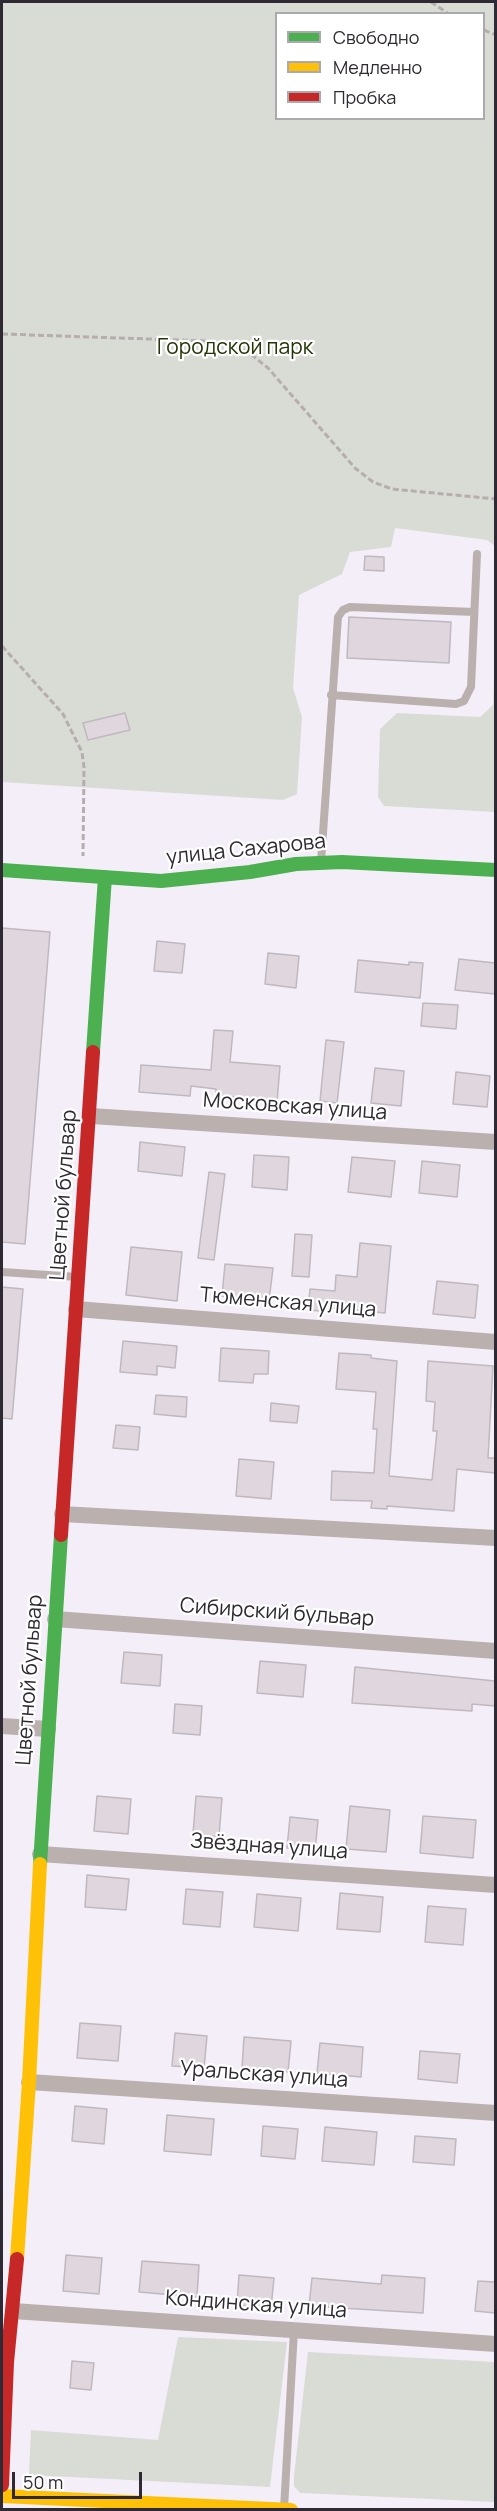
<!DOCTYPE html>
<html>
<head>
<meta charset="utf-8">
<style>
	body { margin:0 }
	#map { position:relative; width:497px; height:2511px; overflow:hidden; background:#f4eef9; font-family:Manrope,sans-serif }
	canvas { display:block }
	.frame { position:absolute; inset:0; border:3px solid #2e2932; pointer-events:none }
	.legend { position:absolute; left:275px; top:12px; width:210px; height:108px; box-sizing:border-box; background:#fff; border:2px solid #aba9ad; margin:0; padding:8px 10px; list-style:none; font-size:18px; color:#2e2932 }
	.legend li { display:flex; align-items:center; gap:12px; height:30px }
	.legend b { width:30px; border:2px solid #aba9ad }
	.scale { position:absolute; left:12px; top:2472px; width:130px; height:27px; box-sizing:border-box; border:3px solid #2e2932; border-top:0; padding-left:8px; font-size:18px; line-height:21px; white-space:nowrap; color:#2e2932; -webkit-text-stroke:4px #fff; paint-order:stroke }
</style>
</head>
<body>
<div id="map">
<canvas width="497" height="2511"></canvas>
<div class="frame"></div>
<ul class="legend">
<li><b style="height:8px;background:#4caf50"></b>Свободно</li>
<li><b style="height:8px;background:#ffc107"></b>Медленно</li>
<li><b style="height:8px;background:#c62828"></b>Пробка</li>
</ul>
<div class="scale">50 m</div>
</div>
<script>
const c = document.querySelector('canvas').getContext('2d');
c.lineJoin = 'round';
function fill(path, color) {
  c.fillStyle = color;
  c.fill(path, 'evenodd');
}
function toPath(rows) {
  const path = new Path2D();
  for (const r of rows) {
    path.moveTo(r[0], r[1]);
    for (let i = 2; i < r.length; i += 2) path.lineTo(r[i], r[i + 1]);
  }
  return path;
}
function stroke(path, color, width, dash) {
  c.strokeStyle = color;
  c.lineWidth = width;
  c.lineCap = dash ? 'butt' : 'round';
  c.setLineDash(dash || []);
  c.stroke(path);
}
function write(font, color, halo, rows, align = 'center') {
  c.font = font + ' Manrope,sans-serif';
  c.lineWidth = 4.5;
  c.setLineDash([]);
  c.textBaseline = 'middle';
  c.strokeStyle = halo;
  c.fillStyle = color;
  for (const [text, x, y, turn = 0] of rows) {
    c.save();
    c.translate(x, y);
    c.rotate((+turn || 0) * Math.PI / 180);
    c.textAlign = isNaN(turn) ? turn : align;
    if (halo) c.strokeText(text, 0, 0);
    c.fillText(text, 0, 0);
    c.restore();
  }
}
const green = toPath([
	[2,2,495,2,495,546,487,540,395,528,391,547,350,552,342,574,299,595,293,688,302,717,297,794,283,800,2,782],
	[276,14,484,14,484,118,276,118],
	[495,650,495,812,384,806,378,797,380,729,397,713,480,717,493,705],
	[178,2337,287,2342,270,2487,29,2475,31,2430,158,2440],
	[308,2352,495,2362,495,2502,300,2493,294,2486,294,2476]
]);
const building = toPath([
	[365,556,384,557,384,571,364,570,365,556],
	[349,617,451,622,449,663,347,658,349,617],
	[125,713,130,730,88,740,83,723,125,713],
	[2,928,50,932,25,1244,2,1242,2,928],
	[157,941,185,944,182,973,154,971,157,941],
	[268,953,299,956,296,988,265,984,268,953],
	[459,959,495,963,495,994,455,990,459,959],
	[358,960,409,965,409,962,423,963,420,998,355,992,358,960],
	[423,1003,458,1005,456,1029,421,1026,423,1003],
	[214,1030,233,1031,230,1062,280,1066,277,1102,216,1095,216,1089,191,1086,190,1096,139,1092,141,1065,211,1070,214,1030],
	[326,1040,344,1042,337,1103,320,1101,326,1040],
	[375,1068,404,1071,401,1106,371,1103,375,1068],
	[456,1072,490,1076,487,1107,453,1104,456,1072],
	[140,1142,185,1147,182,1176,138,1171,140,1142],
	[254,1155,289,1157,287,1190,252,1187,254,1155],
	[352,1157,395,1161,391,1197,348,1192,352,1157],
	[422,1161,460,1165,457,1197,419,1193,422,1161],
	[209,1172,225,1174,214,1260,198,1258,209,1172],
	[295,1234,312,1235,309,1277,292,1276,295,1234],
	[360,1243,391,1246,385,1313,322,1307,321,1311,308,1310,310,1289,335,1291,336,1275,357,1277,360,1243],
	[131,1247,182,1252,177,1301,126,1295,131,1247],
	[225,1264,273,1268,269,1301,222,1296,225,1264],
	[437,1281,478,1285,475,1318,433,1314,437,1281],
	[2,1287,23,1289,12,1419,2,1418,2,1287],
	[123,1341,177,1346,175,1368,157,1366,157,1375,120,1372,123,1341],
	[221,1348,269,1351,268,1374,254,1374,253,1383,219,1381,221,1348],
	[339,1353,371,1355,371,1358,397,1361,389,1476,432,1480,437,1431,433,1431,435,1402,426,1401,428,1361,493,1366,488,1458,495,1458,495,1473,457,1469,454,1511,387,1506,387,1509,371,1508,372,1501,331,1500,332,1471,374,1473,377,1429,373,1429,376,1392,336,1389,339,1353],
	[156,1395,187,1397,186,1417,154,1414,156,1395],
	[271,1403,299,1406,297,1423,270,1421,271,1403],
	[116,1425,140,1427,138,1450,113,1448,116,1425],
	[239,1459,274,1462,271,1499,236,1496,239,1459],
	[124,1652,162,1655,160,1686,121,1683,124,1652],
	[260,1661,306,1665,303,1697,257,1693,260,1661],
	[355,1667,495,1681,495,1706,472,1704,472,1711,352,1703,355,1667],
	[175,1704,202,1706,200,1735,173,1733,175,1704],
	[97,1796,131,1799,128,1834,94,1831,97,1796],
	[196,1796,222,1798,219,1837,193,1834,196,1796],
	[350,1806,390,1810,386,1852,346,1849,350,1806],
	[423,1816,476,1820,473,1858,420,1853,423,1816],
	[290,1817,318,1820,315,1851,287,1848,290,1817],
	[87,1875,129,1879,126,1910,85,1907,87,1875],
	[186,1889,223,1892,220,1927,183,1924,186,1889],
	[340,1893,383,1897,380,1932,337,1929,340,1893],
	[257,1894,301,1898,298,1931,254,1927,257,1894],
	[428,1906,466,1909,463,1945,425,1942,428,1906],
	[80,2023,121,2026,118,2061,77,2058,80,2023],
	[175,2033,207,2036,204,2068,172,2066,175,2033],
	[244,2037,291,2041,288,2072,242,2068,244,2037],
	[320,2043,363,2047,361,2077,317,2073,320,2043],
	[420,2051,460,2054,457,2083,418,2079,420,2051],
	[75,2106,107,2109,104,2144,72,2141,75,2106],
	[167,2115,214,2119,211,2155,164,2151,167,2115],
	[263,2126,298,2129,295,2159,261,2156,263,2126],
	[325,2127,377,2132,374,2165,322,2161,325,2127],
	[415,2136,456,2139,454,2165,413,2162,415,2136],
	[66,2255,102,2258,99,2294,63,2291,66,2255],
	[142,2261,199,2265,197,2297,139,2292,142,2261],
	[239,2275,274,2278,271,2308,237,2305,239,2275],
	[382,2275,425,2278,423,2313,309,2306,312,2278,381,2284,382,2275],
	[478,2281,495,2282,495,2313,475,2311,478,2281],
	[72,2361,94,2363,91,2390,70,2388,72,2361]
]);
const path = toPath([
	[431,2,449,14],
	[484,30,496,35],
	[2,334,207,341,236,346,248,352,268,368,355,468,373,482,392,489,496,499],
	[2,646,63,714,82,752,84,767,83,856]
]);
const lane = toPath([
	[331,695,456,704,464,701,471,687,477,554],
	[321,862,338,617,343,610,350,607,474,612],
	[2,1272,78,1277],
	[284,2509,294,2330]
]);
const street = toPath([
	[91,1116,496,1142],
	[76,1309,496,1342],
	[62,1514,496,1538],
	[55,1619,496,1651],
	[2,1726,48,1729],
	[40,1854,496,1885],
	[29,2082,496,2113],
	[13,2311,496,2344]
]);
const fast = toPath([
	[2,870,161,881,250,872,296,864,342,862,496,870],
	[93,1052,105,877],
	[40,1864,61,1535]
]);
const slow = toPath([
	[17,2259,29,2082,40,1864],
	[2,2496,291,2510]
]);
const jam = toPath([
	[61,1535,93,1052],
	[2,2485,7,2362,17,2259]
]);
const parkNames = [
	["Городской парк",235,348]
];
const streetNames = [
	["улица Сахарова",246,850,-6],
	["Московская улица",295,1107,4],
	["Цветной бульвар",64,1195,-86],
	["Тюменская улица",288,1303,5],
	["Сибирский бульвар",277,1613,4],
	["Цветной бульвар",30,1680,-86],
	["Звёздная улица",269,1847,4],
	["Уральская улица",264,2075,4],
	["Кондинская улица",256,2305,4]
];
fill(green, '#d9dcd4');
fill(building, '#e0d7de');
stroke(building, '#c0b8bf', 1.5);
stroke(path, '#b6aeae', 3, [6, 3]);
stroke(lane, '#bab1af', 8);
stroke(street, '#bab1af', 16);
stroke(fast, '#4caf50', 14);
stroke(slow, '#ffc107', 14);
stroke(jam, '#c62828', 14);
write('21px', '#233406', '#fff', parkNames);
write('21px', '#2e2932', '#fff', streetNames);
</script>
</body>
</html>
